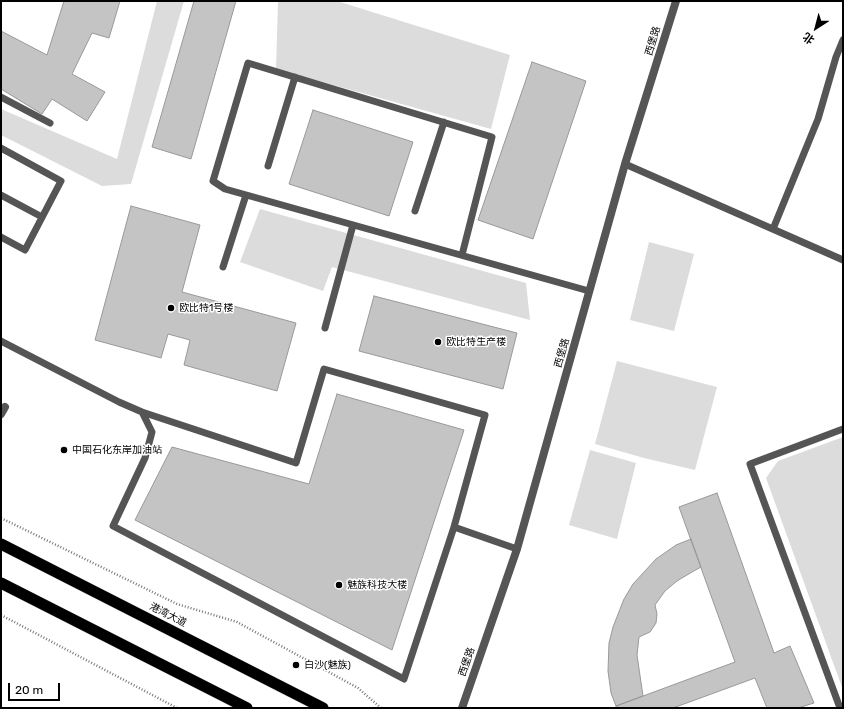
<!DOCTYPE html>
<html>
<head>
<meta charset="utf-8">
<style>
	body { margin:0 }
	#map { position:relative; width:844px; height:709px; overflow:hidden; background:#fff; font-family:Rubik,"Noto Sans SC",sans-serif }
	canvas { display:block }
	.frame { position:absolute; inset:0; border:2px solid #000; pointer-events:none }
	.north { position:absolute; left:796px; top:8px; width:40px; height:40px; -webkit-text-stroke:3px #fff; paint-order:stroke; rotate:216deg; font-size:11px; font-weight:700; line-height:16px; text-align:center; color:#000 }
	.north::after { content:''; display:block; margin:auto; width:14px; height:18px; background:#000; clip-path:polygon(50% 0,100% 100%,50% 72%,0 100%) }
	.scale { position:absolute; left:8px; top:683px; width:52px; height:18px; box-sizing:border-box; border:2px solid #000; border-top:0; padding-left:5px; font-size:12px; line-height:14px; white-space:nowrap; color:#000; -webkit-text-stroke:3px #fff; paint-order:stroke }
</style>
</head>
<body>
<div id="map">
<canvas width="844" height="709"></canvas>
<div class="frame"></div>
<div class="north">北</div>
<div class="scale">20 m</div>
</div>
<script>
const c = document.querySelector('canvas').getContext('2d');
c.lineJoin = 'round';
function fill(path, color) {
  c.fillStyle = color;
  c.fill(path, 'evenodd');
}
function toPath(rows) {
  const path = new Path2D();
  for (const r of rows) {
    path.moveTo(r[0], r[1]);
    for (let i = 2; i < r.length; i += 2) path.lineTo(r[i], r[i + 1]);
  }
  return path;
}
function stroke(path, color, width, dash) {
  c.strokeStyle = color;
  c.lineWidth = width;
  c.lineCap = dash ? 'butt' : 'round';
  c.setLineDash(dash || []);
  c.stroke(path);
}
function write(font, color, halo, rows, align = 'center') {
  c.font = font + ' Rubik,"Noto Sans SC",sans-serif';
  c.lineWidth = 3;
  c.setLineDash([]);
  c.textBaseline = 'middle';
  c.strokeStyle = halo;
  c.fillStyle = color;
  for (const [text, x, y, turn = 0] of rows) {
    c.save();
    c.translate(x, y);
    c.rotate((+turn || 0) * Math.PI / 180);
    c.textAlign = isNaN(turn) ? turn : align;
    if (halo) c.strokeText(text, 0, 0);
    c.fillText(text, 0, 0);
    c.restore();
  }
}
const green = toPath([
	[157,1,184,1,131,184,102,186,1,135,1,109,117,159],
	[278,1,337,1,510,55,491,129,276,69],
	[260,209,526,283,530,320,332,267,323,291,240,262],
	[649,242,694,254,674,331,630,320],
	[617,361,717,387,695,470,644,458,595,444],
	[843,437,843,690,766,478,778,461],
	[590,450,636,463,617,539,569,525]
]);
const building = toPath([
	[64,1,120,1,109,38,92,33,72,74,105,92,87,121,52,99,42,114,1,89,1,31,47,55,64,1],
	[194,1,236,1,191,159,152,147,194,1],
	[532,62,586,81,533,239,478,220,532,62],
	[313,110,413,142,389,216,289,184,313,110],
	[131,206,200,225,182,292,296,323,277,391,184,365,190,340,168,334,161,358,95,340,131,206],
	[374,296,517,333,503,389,359,351,374,296],
	[337,394,464,430,392,650,135,520,172,447,309,484,337,394],
	[717,493,774,653,790,646,814,703,798,708,767,708,755,678,673,708,616,708,616,706,735,662,679,507,717,493],
	[691,539,701,567,692,572,677,581,665,591,655,605,657,614,656,623,650,632,639,637,637,655,643,696,616,706,611,693,608,671,609,643,613,627,624,599,633,584,656,559,676,545,691,539]
]);
const path = toPath([
	[1,518,177,604,237,622,358,688,381,708],
	[1,615,177,708]
]);
const service = toPath([
	[1,97,50,123],
	[1,148,61,181,25,250,1,237],
	[625,164,843,260],
	[268,166,295,77],
	[1,195,42,217],
	[415,211,444,122],
	[773,229,818,119,836,57,843,40],
	[462,255,492,137,248,63,213,181,225,189,589,291],
	[223,267,246,195],
	[325,328,353,225],
	[1,341,119,402,142,412,152,432,145,458,113,526,404,679,454,527,517,549],
	[142,412,296,463,324,369,485,415,454,527],
	[840,708,750,464,843,429]
]);
const minor = toPath([
	[1,414,5,407],
	[462,708,517,549,625,164,676,1]
]);
const trunk = toPath([
	[1,544,323,708],
	[1,583,247,708]
]);
const markers = [
	[171,308,4,"#000"],
	[438,342,4,"#000"],
	[64,450,4,"#000"],
	[339,585,4,"#000"],
	[296,665,4,"#000"]
];
const streetNames = [
	["西堡路",653,41,-73],
	["西堡路",562,353,-74],
	["港湾大道",168,615,27],
	["西堡路",467,662,-71]
];
const poiNames = [
	["欧比特1号楼",179,308],
	["欧比特生产楼",446,342],
	["中国石化东岸加油站",72,450],
	["魅族科技大楼",347,585],
	["白沙(魅族)",304,665]
];
fill(green, '#dcdcdc');
fill(building, '#c4c4c4');
stroke(building, '#999', 1);
stroke(trunk, '#dbdbdb', 12);
stroke(path, '#777', 2.5, [1, 2]);
stroke(service, '#555', 7);
stroke(minor, '#555', 8);
stroke(trunk, '#000', 11);
for (const [x, y, r, color] of markers) {
  const dot = new Path2D();
  dot.arc(x, y, r, 0, 2 * Math.PI);
  c.fillStyle = color;
  c.fill(dot);
  stroke(dot, '#fff', 1.5);
}
write('10px', '#000', '#fff', streetNames);
write('10px', '#000', '#fff', poiNames, 'left');
</script>
</body>
</html>
